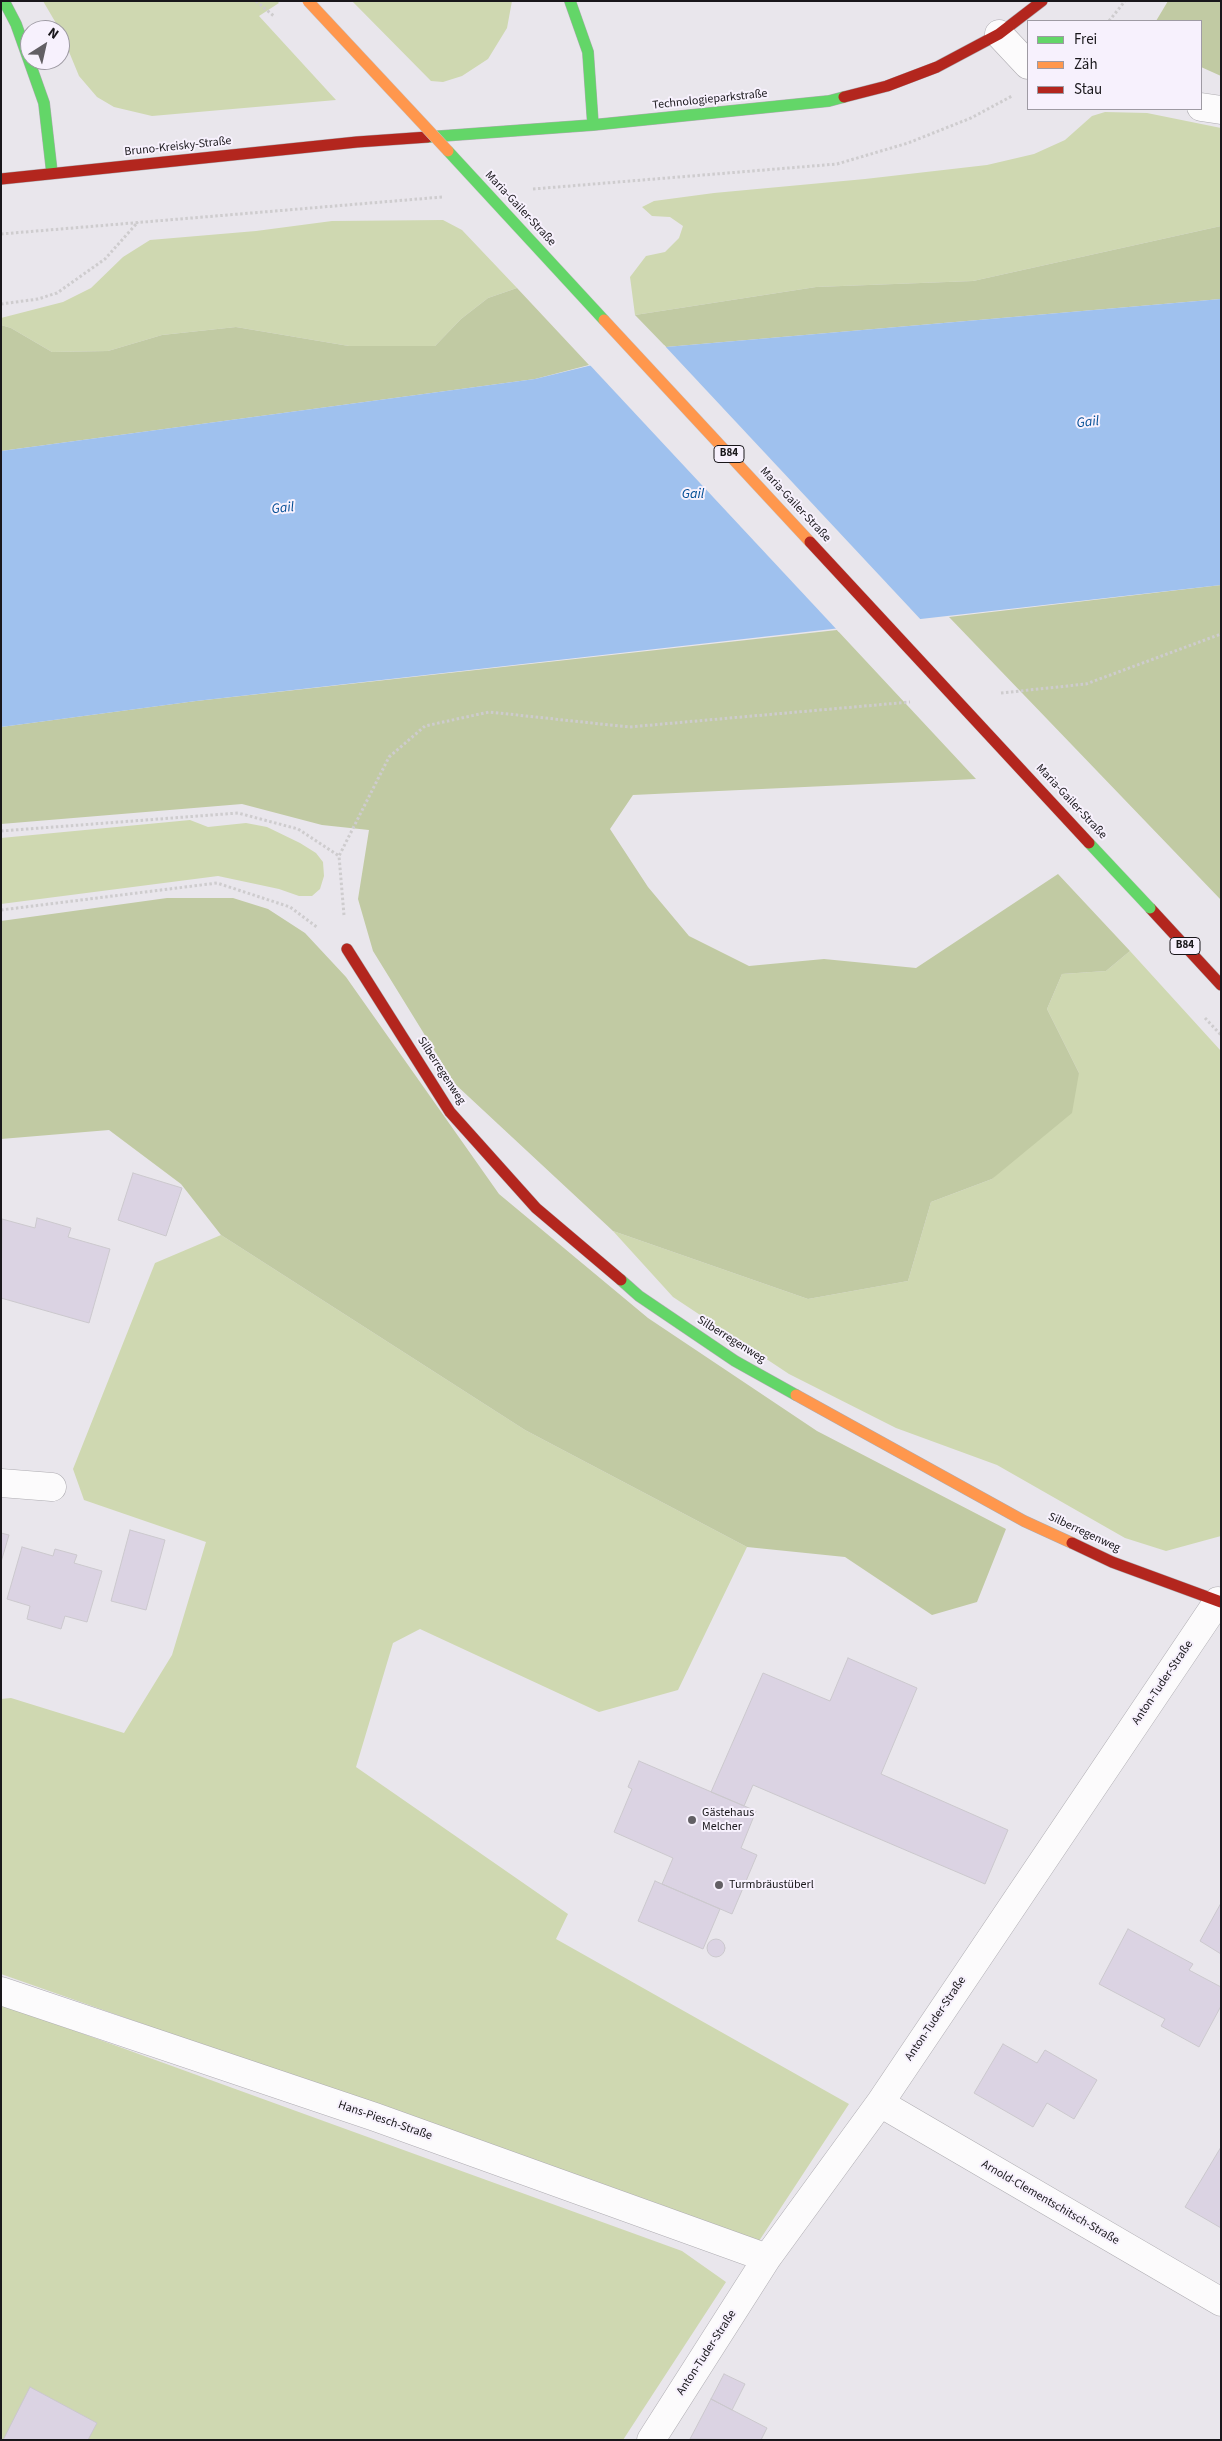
<!DOCTYPE html>
<html>
<head>
<meta charset="utf-8">
<style>
	body { margin:0 }
	#map { position:relative; width:1222px; height:2441px; overflow:hidden; background:#e9e6ec; font-family:"Source Sans 3",sans-serif }
	canvas { display:block }
	.frame { position:absolute; inset:0; border:2px solid #19171b; pointer-events:none }
	.legend { position:absolute; left:1027px; top:20px; width:175px; height:90px; box-sizing:border-box; background:#f7f1fd; border:1px solid #9e9aa3; margin:0; padding:6px 9px; list-style:none; font-size:15px; color:#19171b }
	.legend li { display:flex; align-items:center; gap:10px; height:25px }
	.legend b { width:25px; border:1px solid #9e9aa3 }
	.north { position:absolute; left:20px; top:20px; width:50px; height:50px; box-sizing:border-box; background:#f7f1fd; border:1px solid #9e9aa3; border-radius:50%; rotate:35deg; font-size:14px; font-weight:700; line-height:20px; text-align:center; color:#19171b }
	.north::after { content:''; display:block; margin:auto; width:18px; height:22px; background:#625f64; clip-path:polygon(50% 0,100% 100%,50% 72%,0 100%) }
</style>
</head>
<body>
<div id="map">
<canvas width="1222" height="2441"></canvas>
<div class="frame"></div>
<ul class="legend">
<li><b style="height:6px;background:#63d668"></b>Frei</li>
<li><b style="height:6px;background:#ff974d"></b>Zäh</li>
<li><b style="height:6px;background:#b3261e"></b>Stau</li>
</ul>
<div class="north">N</div>
</div>
<script>
const c = document.querySelector('canvas').getContext('2d');
c.lineJoin = 'round';
function fill(path, color) {
  c.fillStyle = color;
  c.fill(path, 'evenodd');
}
function toPath(rows) {
  const path = new Path2D();
  for (const r of rows) {
    if (r.length === 3) {
      path.moveTo(r[0] + r[2], r[1]);
      path.arc(r[0], r[1], r[2], 0, 2 * Math.PI);
      continue;
    }
    path.moveTo(r[0], r[1]);
    for (let i = 2; i < r.length; i += 2) path.lineTo(r[i], r[i + 1]);
  }
  return path;
}
function stroke(path, color, width, dash) {
  c.strokeStyle = color;
  c.lineWidth = width;
  c.lineCap = dash ? 'butt' : 'round';
  c.setLineDash(dash || []);
  c.stroke(path);
}
function write(font, color, halo, rows, align = 'center') {
  c.font = font + ' "Source Sans 3",sans-serif';
  c.lineWidth = 4;
  c.setLineDash([]);
  c.textBaseline = 'middle';
  c.strokeStyle = halo;
  c.fillStyle = color;
  for (const [text, x, y, turn = 0] of rows) {
    c.save();
    c.translate(x, y);
    c.rotate((+turn || 0) * Math.PI / 180);
    c.textAlign = isNaN(turn) ? turn : align;
    if (halo) c.strokeText(text, 0, 0);
    c.fillText(text, 0, 0);
    c.restore();
  }
}
const green = toPath([
	[43,1,277,1,279,3,259,16,336,100,152,116,114,107,97,97,79,76,60,30],
	[352,1,512,1,507,28,488,59,462,76,443,82,431,81],
	[1105,112,1147,113,1221,128,1221,226,973,281,816,287,635,315,630,277,646,256,665,252,679,238,683,226,670,217,652,216,642,207,654,201,714,193,865,179,987,165,1034,154,1065,140,1092,116],
	[443,220,462,230,517,288,488,298,461,319,435,346,349,346,236,327,162,335,108,351,52,352,11,328,1,325,1,318,63,302,91,288,123,257,150,240,256,231,332,221],
	[190,820,208,827,246,823,267,827,300,843,316,853,323,862,324,876,320,889,312,896,299,896,279,889,218,876,1,904,1,838],
	[1130,951,1221,1051,1221,1536,1166,1551,1125,1538,997,1465,896,1428,789,1374,673,1297,613,1231,808,1299,908,1281,931,1202,992,1179,1079,1073,1047,1009,1062,974,1106,971],
	[221,1235,525,1430,747,1547,678,1690,599,1712,420,1629,393,1643,356,1767,568,1914,556,1939,849,2104,759,2241,1,1974,1,1699,11,1698,124,1733,172,1655,206,1542,84,1500,73,1469,155,1263],
	[1,2004,682,2251,726,2282,623,2440,1,2440]
]);
const forest = toPath([
	[1168,1,1221,1,1221,76,1201,67,1201,21,1156,21],
	[1221,226,1221,299,666,347,635,315,816,287,973,281],
	[517,288,589,365,535,379,1,451,1,325,11,328,52,352,108,351,162,335,236,327,349,346,435,346,461,319,488,298],
	[1221,585,1221,900,949,617],
	[837,630,976,779,633,795,610,829,648,887,689,936,749,966,824,959,916,968,1058,874,1130,951,1106,971,1062,974,1047,1009,1079,1073,1072,1113,992,1179,931,1202,908,1281,808,1299,613,1231,455,1084,373,951,358,899,369,830,322,825,242,804,1,824,1,727,196,701],
	[167,898,233,898,268,909,305,933,346,977,499,1194,648,1318,817,1431,1006,1529,977,1602,932,1615,845,1557,747,1547,525,1430,221,1235,181,1184,109,1130,1,1139,1,921]
]);
const water = toPath([
	[1221,299,1221,585,196,701,1,727,1,451,535,379,666,347]
]);
const pier = toPath([
	[664,345,923,622,839,632,588,363]
]);
const building = toPath([
	[133,1173,182,1188,166,1236,118,1220,133,1173],
	[37,1218,71,1228,68,1237,110,1249,89,1323,1,1298,2,1219,35,1228,37,1218],
	[130,1530,165,1540,146,1610,111,1601,130,1530],
	[1,1533,9,1535,1,1562,1,1533],
	[22,1547,53,1556,55,1549,77,1555,74,1563,102,1571,87,1622,65,1616,61,1629,27,1619,30,1606,7,1599,22,1547],
	[848,1658,917,1688,881,1774,1008,1830,985,1884,753,1785,744,1806,711,1792,763,1673,830,1701,848,1658],
	[639,1761,756,1811,741,1848,757,1855,732,1914,662,1884,673,1858,614,1832,632,1789,628,1787,639,1761],
	[655,1881,720,1909,703,1949,638,1921,655,1881],
	[1221,1903,1221,1954,1200,1941,1221,1903],
	[1128,1929,1193,1964,1189,1970,1221,1987,1221,2006,1199,2047,1161,2026,1165,2019,1099,1984,1128,1929],
	[716,1948,9],
	[1003,2044,1037,2063,1045,2050,1097,2080,1074,2119,1047,2103,1033,2127,974,2093,1003,2044],
	[1221,2147,1221,2228,1185,2207,1221,2147],
	[724,2374,745,2384,732,2410,711,2399,724,2374],
	[30,2387,97,2423,88,2440,3,2440,30,2387],
	[711,2399,767,2428,761,2440,690,2439,711,2399]
]);
const path = toPath([
	[256,1,275,17],
	[1109,21,1125,1],
	[533,189,837,164,908,143,971,118,1012,96],
	[1,234,442,197],
	[1,304,38,299,57,293,105,259,138,222],
	[1001,693,1086,684,1221,634],
	[1,831,238,813,298,829,339,856],
	[1,910,217,883,290,907,318,928],
	[344,915,339,856,389,757,425,726,489,712,629,727,910,702],
	[1205,1018,1221,1035]
]);
const street = toPath([
	[999,34,1028,65],
	[1201,107,1221,110],
	[1,1483,52,1487],
	[1,1991,375,2117,767,2258],
	[880,2103,1221,2302],
	[651,2440,767,2258,880,2103,1218,1601]
]);
const fast = toPath([
	[4,1,16,24,44,103,52,173],
	[570,1,588,52,593,125],
	[428,137,593,125,829,101,844,97],
	[621,1280,639,1296,735,1361,796,1395]
]);
const slow = toPath([
	[796,1395,1024,1521,1072,1543]
]);
const jam = toPath([
	[844,97,887,86,937,67,999,34,1042,1],
	[1,179,357,142,428,137],
	[1150,908,1221,985],
	[347,949,450,1112,536,1208,621,1280],
	[1072,1543,1112,1562,1221,1602]
]);
const fastBridge = toPath([
	[448,151,604,320],
	[1089,843,1150,908]
]);
const slowBridge = toPath([
	[308,1,448,151],
	[604,320,810,542]
]);
const jamBridge = toPath([
	[810,542,1089,843]
]);
const markers = [
	[692,1820,5,"#625f64"],
	[719,1885,5,"#625f64"]
];
const shields = [
	[729,454,30],
	[1185,946,30]
];
const shieldNames = [
	["B84",729,454],
	["B84",1185,946]
];
const streetNames = [
	["Technologieparkstraße",710,100,-6],
	["Bruno-Kreisky-Straße",178,147,-6],
	["Maria-Gailer-Straße",520,209,47],
	["Maria-Gailer-Straße",795,505,47],
	["Maria-Gailer-Straße",1071,802,47],
	["Silberregenweg",441,1071,57],
	["Silberregenweg",731,1340,32],
	["Silberregenweg",1084,1533,25],
	["Anton-Tuder-Straße",1163,1683,-56],
	["Anton-Tuder-Straße",936,2019,-56],
	["Hans-Piesch-Straße",385,2121,19],
	["Arnold-Clementschitsch-Straße",1050,2203,30],
	["Anton-Tuder-Straße",707,2353,-57]
];
const poiNames = [
	["Gästehaus",702,1813],
	["Melcher",702,1827],
	["Turmbräustüberl",729,1885]
];
const waterNames = [
	["Gail",1088,423,-6],
	["Gail",693,495],
	["Gail",283,509,-6]
];
fill(green, '#cfd8b1');
fill(forest, '#c1caa3');
fill(water, '#9fc1ee');
fill(pier, '#e9e6ec');
fill(building, '#dbd3e3');
stroke(building, '#cbc8cd', 1);
stroke(street, '#aeacb1', 29);
stroke(fast, '#aeacb1', 12);
stroke(slow, '#aeacb1', 12);
stroke(jam, '#aeacb1', 12);
stroke(path, '#ceccce', 3, [2.5, 2.5]);
stroke(street, '#fcfbfc', 28);
stroke(fast, '#63d668', 11);
stroke(slow, '#ff974d', 11);
stroke(jam, '#b3261e', 11);
stroke(fastBridge, '#c5c3c6', 12, []);
stroke(slowBridge, '#c5c3c6', 12, []);
stroke(jamBridge, '#c5c3c6', 12, []);
stroke(fastBridge, '#63d668', 11);
stroke(slowBridge, '#ff974d', 11);
stroke(jamBridge, '#b3261e', 11);
for (const [x, y, r, color] of markers) {
  const dot = new Path2D();
  dot.arc(x, y, r, 0, 2 * Math.PI);
  c.fillStyle = color;
  c.fill(dot);
  stroke(dot, '#f7f1fd', 2);
}
for (const [x, y, w] of shields) {
  const box = new Path2D();
  box.roundRect(x - w / 2, y - 8.5, w, 17, 4);
  c.fillStyle = '#f7f1fd';
  c.fill(box);
  stroke(box, '#19171b', 1);
}
write('bold 11px', '#19171b', null, shieldNames);
write('12px', '#19171b', '#f7f1fd', streetNames);
write('12px', '#19171b', '#f7f1fd', poiNames, 'left');
write('italic 14px', '#024d95', '#f7f1fd', waterNames);
</script>
</body>
</html>
